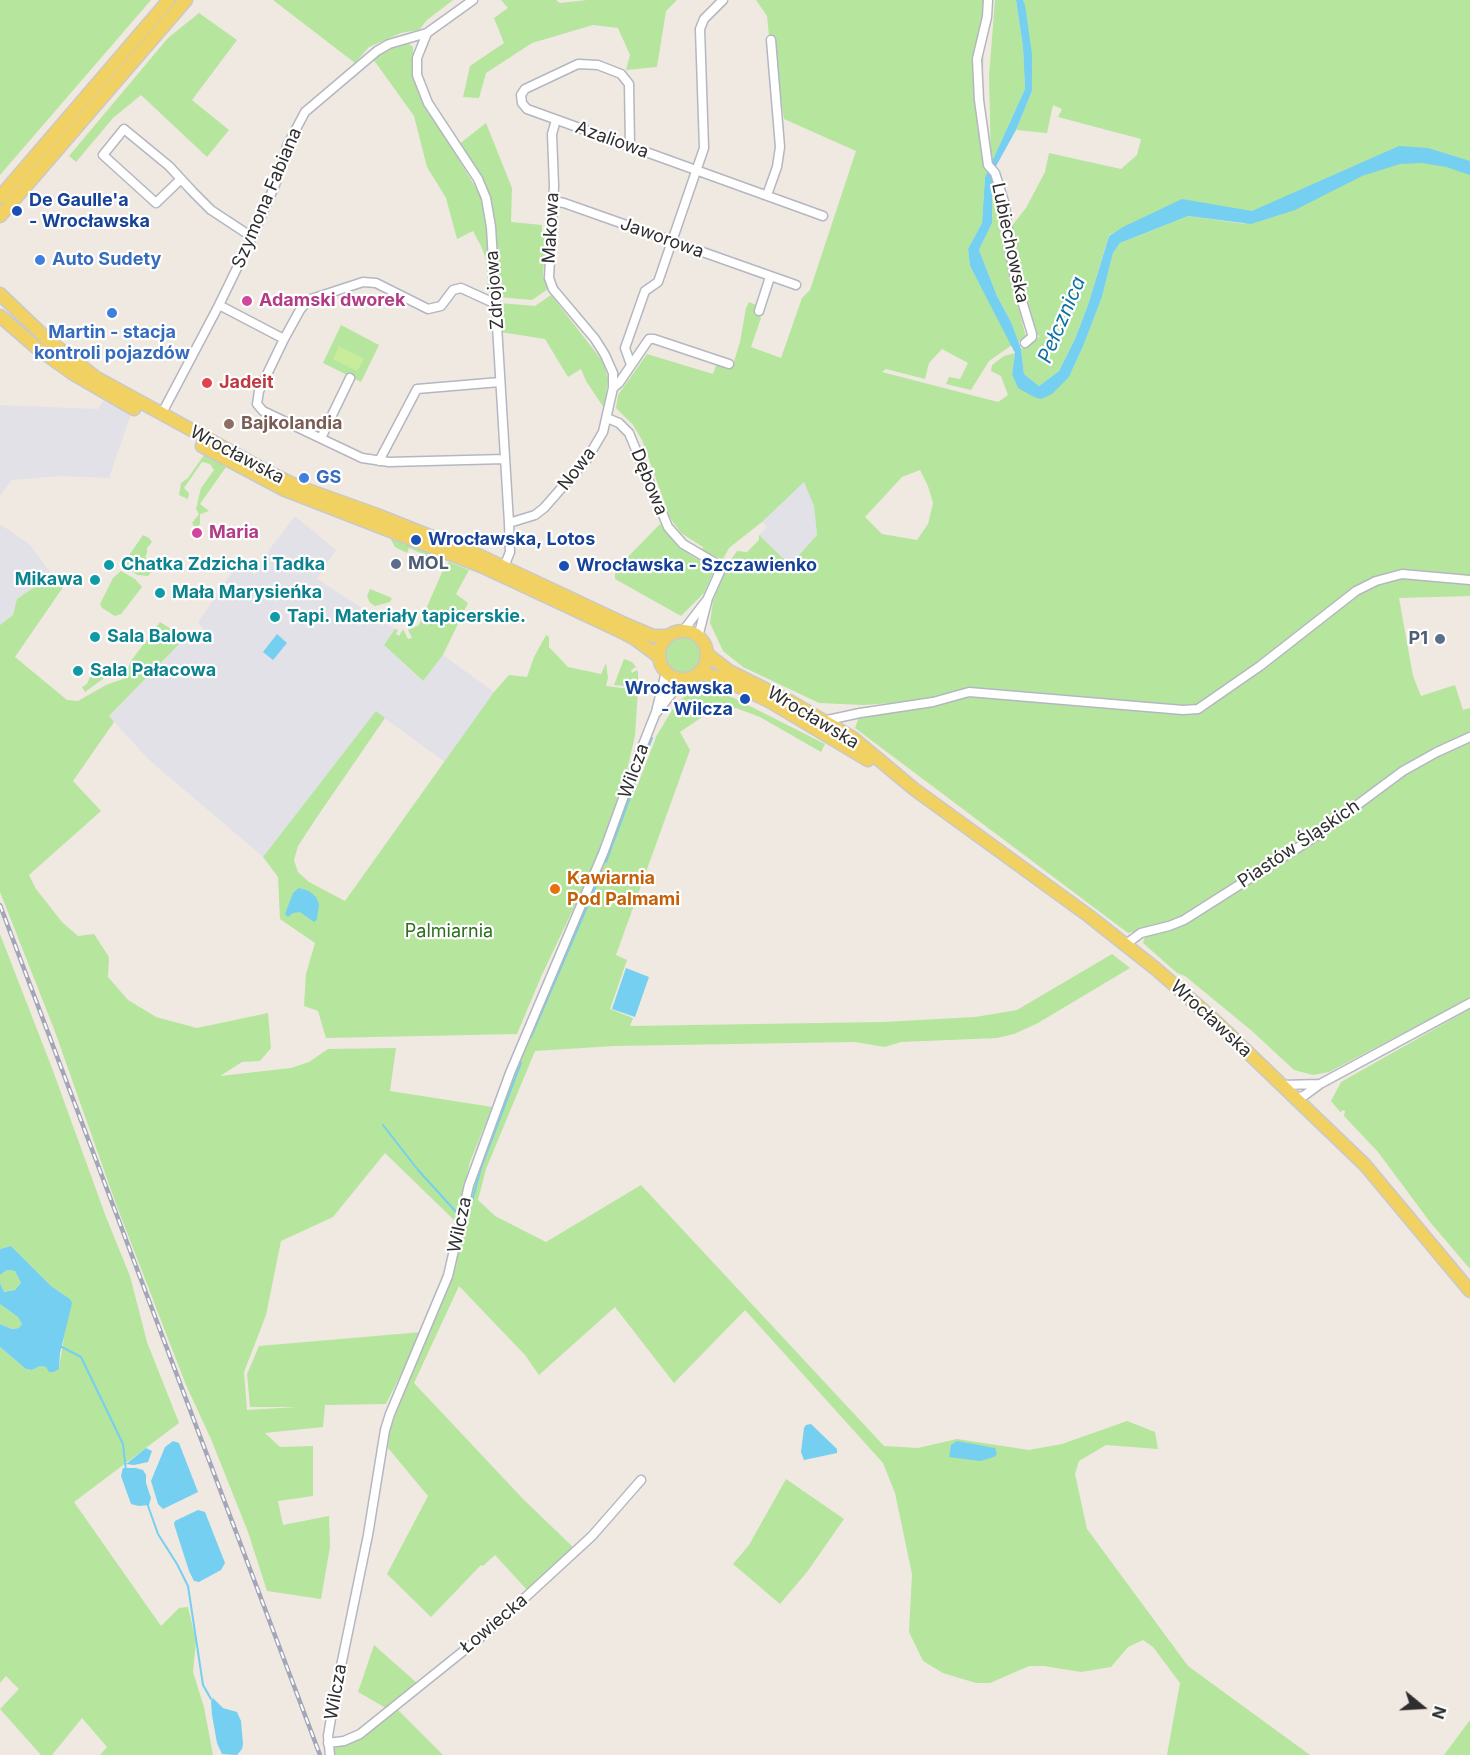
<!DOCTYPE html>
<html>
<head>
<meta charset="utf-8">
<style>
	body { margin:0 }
	#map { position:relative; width:1470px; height:1755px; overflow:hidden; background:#efe9e1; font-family:Inter,sans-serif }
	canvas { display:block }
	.north { position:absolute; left:1392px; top:1677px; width:60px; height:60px; -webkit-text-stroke:4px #fff; paint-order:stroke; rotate:108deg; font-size:16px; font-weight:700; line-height:24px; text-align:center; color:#2e2e2e }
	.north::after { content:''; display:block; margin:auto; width:21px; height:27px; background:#2e2e2e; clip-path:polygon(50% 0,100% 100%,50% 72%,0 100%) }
</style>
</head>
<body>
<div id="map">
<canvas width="1470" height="1755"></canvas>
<div class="north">N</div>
</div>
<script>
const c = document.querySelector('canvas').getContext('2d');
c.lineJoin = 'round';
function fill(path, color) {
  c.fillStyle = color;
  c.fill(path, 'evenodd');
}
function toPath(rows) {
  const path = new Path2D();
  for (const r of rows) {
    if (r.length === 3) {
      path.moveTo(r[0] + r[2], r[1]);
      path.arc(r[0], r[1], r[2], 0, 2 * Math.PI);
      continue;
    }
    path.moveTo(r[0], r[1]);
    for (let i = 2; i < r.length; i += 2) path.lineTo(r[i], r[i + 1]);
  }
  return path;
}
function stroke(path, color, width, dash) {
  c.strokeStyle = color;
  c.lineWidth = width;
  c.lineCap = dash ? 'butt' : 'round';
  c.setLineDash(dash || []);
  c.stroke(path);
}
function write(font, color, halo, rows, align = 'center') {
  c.font = font + ' Inter,sans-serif';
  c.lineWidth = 4.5;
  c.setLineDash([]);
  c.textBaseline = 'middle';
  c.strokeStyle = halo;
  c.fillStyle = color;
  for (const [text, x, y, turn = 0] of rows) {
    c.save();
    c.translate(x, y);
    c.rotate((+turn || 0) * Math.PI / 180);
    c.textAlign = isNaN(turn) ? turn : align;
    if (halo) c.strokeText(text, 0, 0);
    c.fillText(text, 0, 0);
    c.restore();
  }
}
const industrial = toPath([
	[104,400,131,414,109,478,60,476,12,480,0,496,0,405,98,409],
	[804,481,814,506,817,535,790,565,759,535,767,527,762,522],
	[295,516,336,550,317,579,395,629,384,645,422,681,443,655,494,692,445,762,376,712,263,857,148,759,109,716,189,634,194,638,203,628,198,622,239,562,255,575,272,546],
	[0,524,30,545,52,575,17,599,13,615,0,625]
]);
const green = toPath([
	[0,0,151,0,0,175],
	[273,0,453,0,427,20,419,30,401,33,369,47,355,63],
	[501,0,556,0,560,3,587,0,677,0,666,11,657,67,626,70,630,55,618,28,593,25,532,43,486,73,479,98,463,97,470,66,504,43,494,18,508,8],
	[756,0,984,0,983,81,988,171,985,177,982,223,968,249,970,266,1012,345,989,361,971,390,946,384,949,377,960,379,968,363,942,349,929,363,925,379,886,369,882,372,998,402,1008,395,1001,376,991,371,992,365,1004,356,1015,353,1012,374,1034,397,1069,377,1084,344,1102,297,1113,253,1120,243,1188,216,1246,224,1182,200,1109,235,1088,305,1075,339,1059,371,1039,386,1024,374,1021,349,1040,336,1036,335,1019,277,1011,227,1026,208,1045,172,1049,153,1121,169,1137,155,1141,139,1058,117,1062,109,1053,105,1047,133,1016,130,1032,91,1027,22,1023,0,1470,0,1470,596,1399,598,1413,676,1421,696,1455,685,1463,710,1470,708,1470,998,1329,1072,1313,1075,1294,1070,1252,1031,1185,976,1177,973,1143,943,1145,936,1164,925,1128,933,855,728,859,717,968,697,961,690,940,697,906,702,864,705,819,703,743,667,723,651,710,623,713,601,727,566,737,551,747,552,759,540,759,535,790,565,817,535,814,506,804,482,762,522,729,548,723,559,720,559,702,550,703,547,681,533,670,518,642,440,633,425,616,408,618,395,647,354,713,374,717,363,732,368,740,342,746,308,749,302,758,306,758,313,761,318,751,347,781,358,802,298,810,290,856,151,784,119,777,74,775,37,769,36,767,16],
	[920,470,928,486,933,503,928,524,917,540,882,534,865,517,902,477],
	[995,0,1016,0,1023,47,1025,89,991,164,989,76],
	[199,13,237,40,192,100,229,130,207,157,141,95,113,118,76,162,69,156,168,38],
	[405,41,413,47,413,74,425,103,482,198,487,227,491,289,488,289,486,259,481,246,473,231,457,239,446,198,427,167,414,116,373,59,388,46],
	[486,123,512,188,511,222,542,225,542,233,546,234,543,275,548,289,532,300,499,297,495,226,489,197,458,145],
	[992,183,1005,226,1009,267,1026,338,1018,342,1011,322,997,296,979,250,992,223],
	[551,295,604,363,608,380,604,408,586,381,581,369,568,377,545,339,500,332,500,303,535,306],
	[341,325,379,345,361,382,323,363],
	[204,455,226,467,200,504,209,511,200,514,200,524,196,529,192,523,199,514,196,509,201,488,214,470,210,464,202,462,184,488,189,493,188,499,179,495,181,483,188,478],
	[660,524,680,548,695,558,710,565,714,571,704,593,681,616,615,579,615,572,618,567],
	[143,535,149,538,152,542,147,548,147,553,145,557,157,566,148,576,137,575,123,564],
	[389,536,436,554,431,560,422,560,423,554,409,548,407,553,395,547],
	[449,562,469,570,456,594,468,603,443,655,423,681,384,645,395,629,398,630,396,634,399,636,403,629,408,639,412,638,408,630,419,625,443,570],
	[121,571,135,579,142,587,121,614,115,616,102,608,100,604,113,578],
	[52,575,68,580,15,657,67,700,78,701,106,685,123,679,126,674,131,661,160,622,185,638,109,716,114,722,73,781,101,811,29,875,36,889,62,922,78,936,94,934,109,957,108,977,128,1000,156,1017,197,1028,268,1013,271,1048,260,1061,242,1062,220,1076,291,1068,309,1062,328,1049,396,1048,390,1091,492,1107,470,1162,456,1222,385,1153,333,1217,281,1241,266,1315,244,1372,247,1410,297,1407,250,1407,247,1374,259,1346,422,1332,386,1404,325,1405,323,1427,265,1433,280,1447,313,1446,313,1496,278,1501,283,1525,329,1516,330,1547,321,1599,267,1591,248,1532,211,1439,186,1385,116,1204,54,1029,0,892,0,625,13,615,17,599],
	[370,589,392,598,390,602,375,606,370,603,367,596],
	[546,635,549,637,549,647,568,667,601,674,606,663,608,678,606,686,638,690,635,736,628,766,612,817,593,867,541,977,517,1034,326,1038,318,1011,304,1006,306,974,315,943,280,919,278,877,263,857,376,711,385,718,317,817,298,846,294,860,298,872,309,882,345,901,494,692,509,675,527,677,534,657],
	[683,655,18],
	[624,659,632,662,636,667,631,670,632,673,637,670,638,672,638,687,614,685],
	[96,669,106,671,107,676,85,692,82,687,87,684,92,672],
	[716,689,825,744,821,752,760,717,736,708,724,708,702,717,680,732,690,750,616,955,627,960,610,1009,633,1018,630,1026,883,1022,975,1017,1017,1010,1112,954,1130,968,1038,1023,1014,1034,997,1038,901,1042,885,1047,855,1042,614,1046,535,1051,486,1169,478,1200,495,1216,546,1242,641,1185,884,1446,918,1448,957,1439,1029,1450,1062,1444,1127,1421,1155,1432,1158,1449,1106,1445,1079,1461,1075,1474,1087,1529,1188,1666,1310,1755,1167,1755,1180,1683,1153,1647,1143,1640,1128,1647,1111,1667,1081,1672,1044,1666,1029,1666,990,1683,976,1683,943,1673,923,1661,909,1632,912,1574,895,1493,883,1463,745,1310,674,1383,615,1307,539,1375,525,1355,459,1286,414,1383,524,1500,575,1549,528,1591,495,1555,483,1566,481,1565,431,1617,387,1574,428,1496,388,1448,389,1432,408,1383,452,1279,478,1166,523,1051,597,878,630,794,634,794,657,735,677,702,690,693],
	[0,934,52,1068,106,1217,130,1276,147,1342,179,1423,74,1502,161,1626,179,1608,188,1607,196,1641,193,1672,204,1707,213,1755,100,1755,107,1747,82,1718,52,1755,41,1755,0,1709,19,1689,6,1676,0,1683,0,1347,26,1369,32,1370,40,1366,46,1367,54,1372,59,1368,60,1362,70,1299,51,1286,11,1246,0,1249],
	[1470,1009,1470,1269,1430,1222,1378,1152,1344,1116,1345,1111,1342,1110,1341,1113,1331,1101,1341,1082],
	[7,1270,15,1271,21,1283,15,1290,4,1292,0,1283,0,1275],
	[0,1304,18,1317,22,1323,20,1328,12,1329,0,1324],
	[786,1479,844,1519,807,1572,780,1604,733,1564,749,1545],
	[374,1645,417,1683,386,1708,358,1692],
	[397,1709,443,1755,333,1755,334,1748,353,1742],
	[1470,1720,1470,1755,1444,1755]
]);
const pitch = toPath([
	[339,346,364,359,357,371,333,359]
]);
const water = toPath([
	[1016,0,1023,0,1025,5,1032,54,1032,91,1016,130,995,168,992,183,992,223,979,250,997,296,1011,322,1021,349,1024,374,1039,386,1059,371,1075,339,1088,305,1109,236,1123,227,1182,199,1252,211,1399,146,1428,148,1470,161,1470,175,1446,167,1422,163,1400,164,1362,176,1295,210,1251,224,1188,216,1120,243,1113,253,1102,297,1084,344,1069,377,1052,394,1041,399,1034,397,1018,388,1012,374,1015,353,970,266,968,249,982,223,985,177,1025,89,1023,47],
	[277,634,287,643,273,660,263,652],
	[299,888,309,891,316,897,319,904,317,919,314,922,300,912,293,913,288,917,285,914,293,893],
	[626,968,649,977,635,1017,612,1009],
	[11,1246,51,1286,70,1299,72,1303,60,1353,59,1369,54,1372,49,1372,46,1367,40,1366,32,1370,26,1369,0,1347,0,1324,12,1329,19,1328,22,1324,18,1317,0,1304,0,1283,4,1292,15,1290,21,1283,15,1271,7,1270,0,1275,0,1249],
	[811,1424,837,1449,837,1453,804,1460,801,1452,804,1428,806,1425],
	[173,1441,179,1443,198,1492,163,1509,158,1504,151,1481,165,1447],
	[957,1441,995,1448,997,1454,994,1457,980,1461,949,1457,951,1445],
	[146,1448,152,1451,148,1462,134,1465,126,1464],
	[123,1468,136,1468,143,1470,146,1475,146,1483,151,1498,149,1505,139,1506,131,1504,121,1476],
	[198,1510,205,1512,225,1563,221,1570,199,1582,194,1581,189,1571,174,1524,175,1521],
	[213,1698,223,1708,237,1712,241,1721,243,1744,242,1749,237,1755,222,1754,217,1743,212,1715,211,1701]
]);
const stream = toPath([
	[606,862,652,738],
	[531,1037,602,872],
	[383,1125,418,1170,458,1214],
	[466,1223,481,1168,521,1063],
	[60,1346,81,1357,123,1444,126,1471],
	[147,1503,158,1534,177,1564,188,1586,203,1685,211,1699]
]);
const minor = toPath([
	[988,0,987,17,977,59,979,100,988,165,995,173,1005,205,1010,251,1015,278,1032,334,1032,337,1025,343],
	[427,33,417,58,417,75,428,103,478,179,486,198,491,227,509,523,510,552,504,567],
	[630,146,629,84,621,74,598,65,578,64,525,89,521,95,522,103,527,109,823,216],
	[181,179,156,203,103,155,124,129,169,166,193,192,211,210,252,237],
	[767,195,777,167,780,147,771,40],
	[553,201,564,203,796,285],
	[219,305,284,339,259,391,257,404,263,411,362,458,389,462,505,459],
	[759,311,770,277],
	[284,339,300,310,308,300,363,282,376,283,428,309,441,306,453,290,461,288,496,304],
	[631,365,625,348,645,291,658,282,704,148,700,29,704,19,723,0],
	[613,388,619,383,649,339,654,339,729,364],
	[161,415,219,305,252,237,275,185,287,146,305,112,377,51,389,44,427,33,473,0],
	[607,418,619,423,629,433,668,527,683,544,722,567,708,598,698,637],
	[321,438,350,378],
	[379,461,417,389,500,382],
	[509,523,535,515,544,508,587,459,603,432,613,388,613,373,605,355,595,339,553,289,549,278,554,186,552,134,556,120],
	[683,631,706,601],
	[657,712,683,679],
	[823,721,860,713,933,702,969,692,1183,710,1198,709,1260,666,1356,591,1376,581,1402,574,1470,580],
	[1126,944,1141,933,1169,926,1184,920,1310,840,1403,771,1437,752,1470,737],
	[1282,1085,1320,1084],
	[1296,1099,1305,1095,1320,1084,1470,1003],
	[328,1743,344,1741,360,1734,492,1628,592,1536,641,1480],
	[330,1755,328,1736,334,1700,368,1535,385,1430,390,1414,448,1276,469,1185,510,1073,604,851,637,760,656,712,666,672]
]);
const primary = toPath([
	[0,197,169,0],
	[0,216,186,0],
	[0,294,48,340,95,377,270,473,299,487,377,515,480,556,627,625,653,636,667,636],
	[0,316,37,348,72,373,134,409],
	[202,446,285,490,481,566,522,585,620,631,635,639,658,656],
	[683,655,24],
	[707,654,729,671,791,702,853,738,914,789,1089,916,1156,969,1212,1018,1365,1165,1470,1291],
	[699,674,709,675,723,679,771,702,868,760]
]);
const rail = toPath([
	[0,905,320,1755]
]);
const markers = [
	[17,211,6,"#1a4fb4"],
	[40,260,6,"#3f7fe0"],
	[247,301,6,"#d1479c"],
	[112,313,6,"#3f7fe0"],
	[207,383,6,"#e0444e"],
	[229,424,6,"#8d6e63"],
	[304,478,6,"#3f7fe0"],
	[197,533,6,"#d1479c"],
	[416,540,6,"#1a4fb4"],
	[396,564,6,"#5c6f8a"],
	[109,565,6,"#0f9aa8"],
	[564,566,6,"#1a4fb4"],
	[95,580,6,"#0f9aa8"],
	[160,593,6,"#0f9aa8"],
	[275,617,6,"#0f9aa8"],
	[95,637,6,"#0f9aa8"],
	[1440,639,6,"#5c6f8a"],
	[78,671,6,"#0f9aa8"],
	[745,699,6,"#1a4fb4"],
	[555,889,6,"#e8710a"]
];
const streetNames = [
	["Azaliowa",612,140,20],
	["Szymona Fabiana",267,198,-67],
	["Makowa",551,228,-87],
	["Jaworowa",662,238,20],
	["Lubiechowska",1010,243,78],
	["Zdrojowa",495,290,-94],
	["Wrocławska",237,455,28],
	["Nowa",577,469,-52],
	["Dębowa",649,482,68],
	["Wrocławska",813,718,31],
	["Wilcza",634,771,-70],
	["Piastów Śląskich",1299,844,-34],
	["Wrocławska",1211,1019,43],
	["Wilcza",460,1225,-78],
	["Łowiecka",494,1624,-40],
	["Wilcza",336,1692,-80]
];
const transitNames = [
	["De Gaulle'a",29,201],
	["- Wrocławska",29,222],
	["Wrocławska, Lotos",428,540],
	["Wrocławska - Szczawienko",576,566],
	["Wrocławska",733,689,"right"],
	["- Wilcza",733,710,"right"]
];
const shopNames = [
	["Auto Sudety",52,260],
	["Martin - stacja",112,333,"center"],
	["kontroli pojazdów",112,354,"center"],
	["GS",316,478]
];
const hotelNames = [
	["Adamski dworek",259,301],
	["Maria",209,533]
];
const healthNames = [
	["Jadeit",219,383]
];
const educationNames = [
	["Bajkolandia",241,424]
];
const serviceNames = [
	["MOL",408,564],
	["P1",1428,639,"right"]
];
const cultureNames = [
	["Chatka Zdzicha i Tadka",121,565],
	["Mikawa",83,580,"right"],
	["Mała Marysieńka",172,593],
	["Tapi. Materiały tapicerskie.",287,617],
	["Sala Balowa",107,637],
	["Sala Pałacowa",90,671]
];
const foodNames = [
	["Kawiarnia",567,879],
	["Pod Palmami",567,900]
];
const parkNames = [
	["Palmiarnia",449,932]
];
const waterNames = [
	["Pełcznica",1062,320,-67]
];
fill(industrial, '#e3e1e8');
fill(green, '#b6e59e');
fill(pitch, '#c9ec9a');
fill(water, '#75cff0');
stroke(stream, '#75cff0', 2);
stroke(minor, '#b4b7c1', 11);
stroke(primary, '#c9c9c9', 15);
stroke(minor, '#fff', 8);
stroke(primary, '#f2d163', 12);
stroke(rail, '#a3a6b8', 4.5);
stroke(rail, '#fff', 2, [7]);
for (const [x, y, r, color] of markers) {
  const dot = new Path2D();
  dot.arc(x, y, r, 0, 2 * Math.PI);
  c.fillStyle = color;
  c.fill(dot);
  stroke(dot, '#fff', 2);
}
write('18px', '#2e2e2e', '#fff', streetNames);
write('bold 18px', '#164399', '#fff', transitNames, 'left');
write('bold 18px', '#366cbe', '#fff', shopNames, 'left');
write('bold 18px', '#b23c85', '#fff', hotelNames, 'left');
write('bold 18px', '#be3a42', '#fff', healthNames, 'left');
write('bold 18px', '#785e54', '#fff', educationNames, 'left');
write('bold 18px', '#4e5e75', '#fff', serviceNames, 'left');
write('bold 18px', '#0d838f', '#fff', cultureNames, 'left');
write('bold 18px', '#c56008', '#fff', foodNames, 'left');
write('18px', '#2c6e1b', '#fff', parkNames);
write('italic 20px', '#0d6fa3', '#fff', waterNames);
</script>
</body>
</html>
